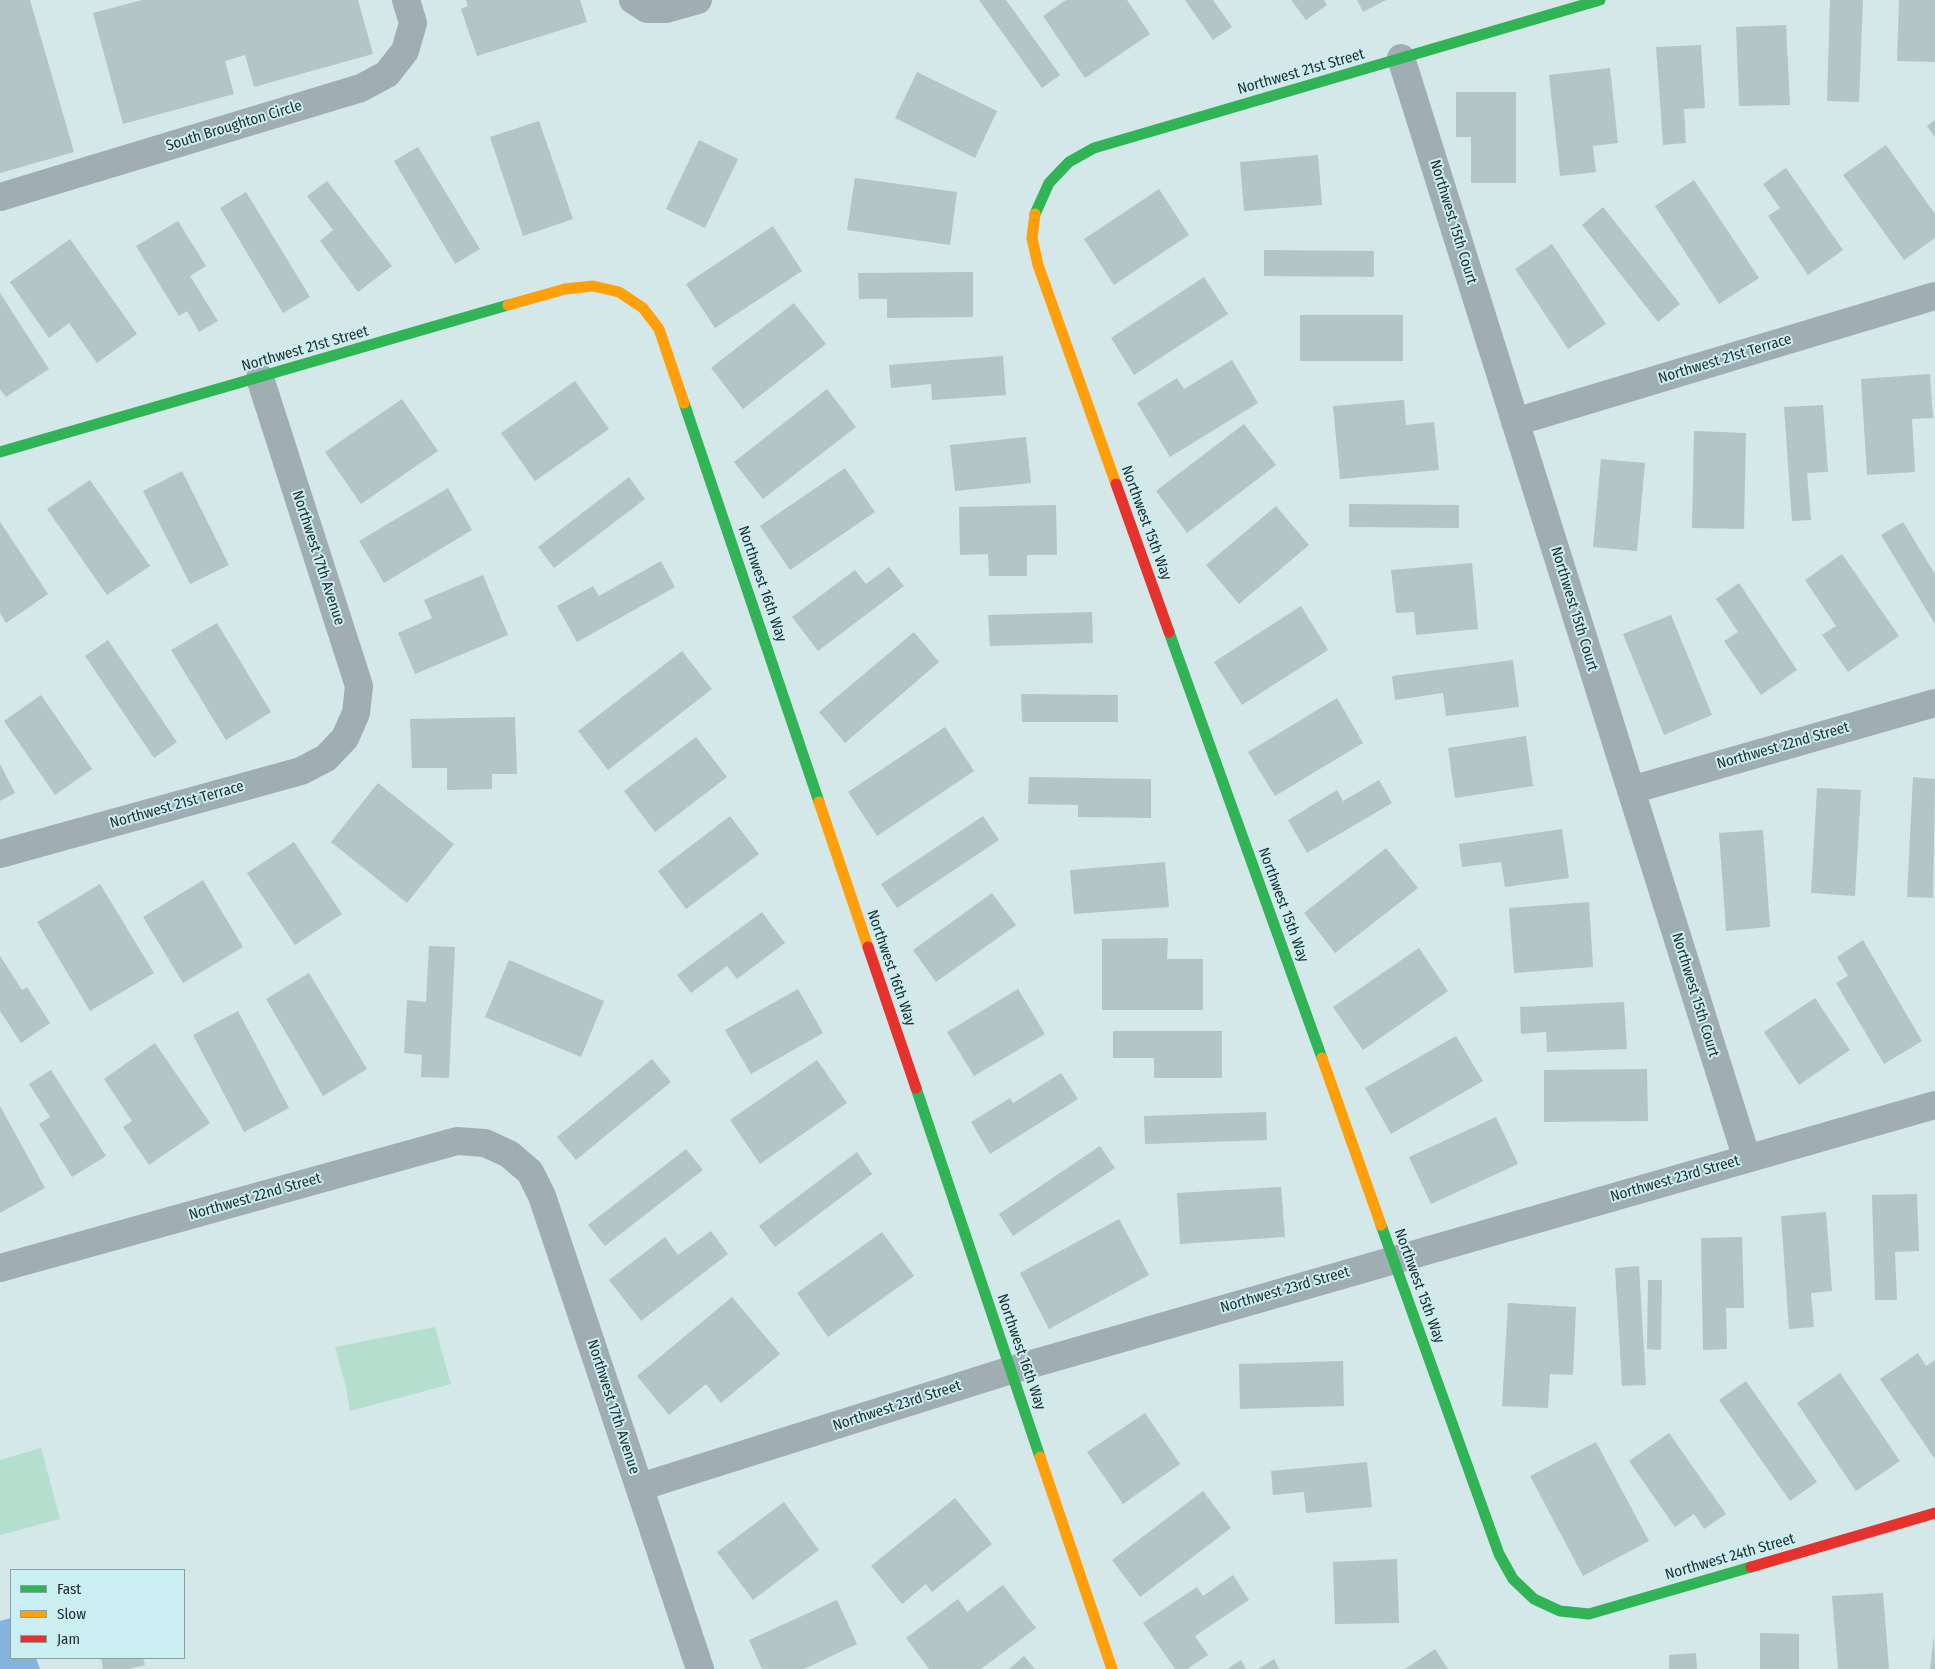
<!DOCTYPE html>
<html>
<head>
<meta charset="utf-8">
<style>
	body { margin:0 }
	#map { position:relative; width:1935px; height:1669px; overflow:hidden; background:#d4e7e9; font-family:"Fira Sans Condensed",sans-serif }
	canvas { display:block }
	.legend { position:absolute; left:10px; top:1569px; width:175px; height:90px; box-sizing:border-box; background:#cbeef2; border:1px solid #87a2a4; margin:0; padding:6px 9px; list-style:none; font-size:15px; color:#212f30 }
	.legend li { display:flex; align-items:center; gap:10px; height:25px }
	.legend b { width:25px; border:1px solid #87a2a4 }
</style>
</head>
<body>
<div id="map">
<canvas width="1935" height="1669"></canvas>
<ul class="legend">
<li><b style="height:6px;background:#30b455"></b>Fast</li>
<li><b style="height:6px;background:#ff9f0a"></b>Slow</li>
<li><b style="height:6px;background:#e5322d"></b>Jam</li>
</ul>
</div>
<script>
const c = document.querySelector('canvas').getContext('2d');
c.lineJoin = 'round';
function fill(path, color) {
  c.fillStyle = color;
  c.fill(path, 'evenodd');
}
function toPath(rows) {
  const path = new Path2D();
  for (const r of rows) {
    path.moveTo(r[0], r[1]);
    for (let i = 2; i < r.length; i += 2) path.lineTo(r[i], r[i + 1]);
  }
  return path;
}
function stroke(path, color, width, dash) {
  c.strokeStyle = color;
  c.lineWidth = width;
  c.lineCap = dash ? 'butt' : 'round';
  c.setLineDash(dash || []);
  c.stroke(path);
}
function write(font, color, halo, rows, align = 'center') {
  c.font = font + ' "Fira Sans Condensed",sans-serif';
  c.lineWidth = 4;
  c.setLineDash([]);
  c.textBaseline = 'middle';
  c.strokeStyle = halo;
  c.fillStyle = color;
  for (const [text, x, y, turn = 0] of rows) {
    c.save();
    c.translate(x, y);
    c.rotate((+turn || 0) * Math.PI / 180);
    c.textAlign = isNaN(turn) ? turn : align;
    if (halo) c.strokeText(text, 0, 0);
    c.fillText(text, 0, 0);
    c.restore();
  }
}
const green = toPath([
	[435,1327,451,1384,350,1411,345,1383,335,1347],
	[41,1448,60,1519,0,1535,0,1460]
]);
const water = toPath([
	[11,1618,11,1658,36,1658,40,1669,0,1669,0,1621]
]);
const building = toPath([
	[0,0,30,0,74,152,0,173],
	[142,0,358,0,373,54,254,87,245,55,225,61,234,94,123,124,93,13],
	[466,0,580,0,587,22,477,56,461,9,468,6],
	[979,0,1006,0,1060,75,1042,88],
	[1066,0,1127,0,1150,34,1085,78,1043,16],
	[1185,0,1213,0,1232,27,1213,40],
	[1291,0,1324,0,1327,5,1306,20],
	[1357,0,1386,0,1363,12],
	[1830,0,1863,0,1859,102,1827,101],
	[1899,0,1935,0,1935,62,1897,61],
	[1786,25,1790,105,1739,106,1736,27],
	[1701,45,1705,108,1684,109,1686,143,1663,145,1656,47],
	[1610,68,1618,143,1593,146,1596,172,1560,176,1549,75],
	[917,72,997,111,975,158,895,118],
	[1456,92,1516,92,1516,183,1471,183,1471,137,1456,137],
	[1935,120,1935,137,1927,126],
	[539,121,573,219,523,236,490,137],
	[699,140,738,159,705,228,666,209],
	[1886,145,1935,214,1935,238,1904,260,1843,175],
	[418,147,480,249,455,264,394,161],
	[1318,155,1322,205,1244,211,1240,162],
	[1786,168,1843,250,1808,275,1768,216,1780,208,1763,184],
	[855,178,957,192,950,245,847,230],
	[1694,180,1759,278,1719,304,1655,206],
	[327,181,392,266,358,292,320,241,333,230,307,196],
	[1159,189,1189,235,1114,285,1084,239],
	[246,192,310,297,283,313,220,208],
	[1603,207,1680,304,1658,322,1582,225],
	[178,221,206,266,190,276,218,321,199,332,187,311,179,316,136,246],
	[773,226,802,271,715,328,686,284],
	[70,239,137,334,97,363,69,323,49,338,10,282],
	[1552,244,1606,324,1568,349,1515,269],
	[1264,250,1374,251,1374,277,1264,276],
	[973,272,973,317,887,318,887,299,859,299,858,273],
	[1204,277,1228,314,1134,375,1111,338],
	[0,293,49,369,6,397,0,389],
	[794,303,826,344,743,409,711,368],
	[1300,315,1403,315,1403,361,1300,361],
	[1003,356,1006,395,932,400,931,384,891,388,889,365],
	[1232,360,1258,403,1170,457,1137,403,1177,378,1184,389],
	[1930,374,1933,418,1912,419,1915,472,1867,475,1861,379],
	[575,381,609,429,535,481,501,433],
	[827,389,856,427,763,499,734,462],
	[402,399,438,451,361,504,325,452],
	[1404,400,1406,425,1434,422,1439,470,1340,479,1333,406],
	[1823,405,1828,472,1807,473,1811,520,1792,521,1784,407],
	[1244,424,1276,465,1187,533,1156,491],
	[1694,431,1746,433,1744,529,1692,528],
	[1026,437,1031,483,955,491,950,445],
	[1601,459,1645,463,1637,551,1593,547],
	[845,468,875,512,790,570,760,526],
	[182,471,229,565,190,584,143,491],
	[629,477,645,499,554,568,538,547],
	[90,480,150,566,107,595,47,509],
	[448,488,472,530,384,583,359,541],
	[1349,504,1459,505,1459,528,1349,527],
	[1056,505,1057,555,1027,555,1027,576,989,576,988,554,960,555,959,507],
	[1276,506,1309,545,1239,604,1206,565],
	[0,522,48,594,6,623,0,613],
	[1903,522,1935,574,1935,624,1881,535],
	[1842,554,1899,636,1848,672,1822,635,1836,626,1805,580],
	[661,561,675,587,577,642,557,606,593,586,599,596],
	[1472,563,1478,629,1416,635,1414,612,1396,613,1391,570],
	[889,567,904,586,818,651,792,617,855,570,866,584],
	[483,575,508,635,415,674,398,633,432,618,424,600],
	[1739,583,1797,670,1761,695,1724,641,1738,632,1716,599],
	[1301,606,1328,650,1242,705,1214,662],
	[1092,612,1093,643,990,646,988,615],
	[1671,615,1712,715,1664,735,1623,634],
	[217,623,271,712,226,740,171,650],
	[914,632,939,662,845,743,819,712],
	[108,640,177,742,154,758,85,656],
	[682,651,712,689,608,770,578,731],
	[1513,660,1519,707,1446,716,1443,693,1395,700,1392,676],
	[1021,694,1118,695,1118,722,1022,722],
	[41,695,92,769,55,795,4,721],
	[1337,698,1363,743,1275,796,1248,752],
	[515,717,517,774,492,774,492,789,447,790,447,768,412,768,410,719],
	[945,727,974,771,877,836,848,792],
	[1526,736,1533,786,1455,798,1448,748],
	[696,737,727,777,655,832,624,791],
	[0,764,15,793,0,801],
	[1029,777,1151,779,1151,818,1078,817,1078,805,1028,804],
	[1913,777,1935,779,1933,898,1907,897],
	[1379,780,1392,803,1307,853,1288,820,1337,790,1343,801],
	[378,783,454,844,407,903,331,842],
	[1817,788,1861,790,1855,896,1811,893],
	[730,816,759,854,686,909,658,871],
	[983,816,999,840,897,908,881,884],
	[1562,829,1569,878,1505,887,1501,862,1462,867,1459,844],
	[1763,830,1770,927,1726,931,1719,833],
	[294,842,342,914,295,945,247,873],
	[1386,848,1418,888,1335,953,1304,913],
	[1165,862,1169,907,1074,914,1070,870],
	[203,880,243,947,183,983,143,917],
	[100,884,154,973,90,1011,37,922],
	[992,893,1016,925,936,982,913,950],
	[1589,902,1593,967,1514,973,1509,908],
	[762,912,785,943,737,979,727,966,691,993,677,975],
	[1168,938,1167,959,1203,959,1203,1010,1102,1010,1102,939],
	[1863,940,1922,1041,1884,1064,1836,983,1848,976,1837,957],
	[429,946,455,947,449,1078,421,1077,422,1055,404,1053,407,1000,426,1002],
	[1419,948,1448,991,1363,1050,1333,1007],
	[0,956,22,990,27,987,50,1023,21,1043,0,1011],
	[509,960,604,1001,581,1057,485,1017],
	[309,973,367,1069,323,1096,266,999],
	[798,989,823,1033,751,1074,725,1030],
	[1018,989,1045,1034,974,1076,947,1032],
	[1815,998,1850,1050,1799,1085,1764,1032],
	[1624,1002,1627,1049,1547,1052,1546,1032,1521,1034,1520,1007],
	[238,1011,289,1108,244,1132,193,1035],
	[1113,1031,1222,1031,1222,1078,1154,1078,1154,1058,1113,1058],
	[1456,1036,1483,1081,1391,1134,1365,1088],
	[155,1043,210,1123,149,1165,123,1127,132,1121,104,1079],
	[652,1059,671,1082,576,1160,557,1137],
	[817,1060,847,1103,760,1164,730,1120],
	[1647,1069,1648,1121,1544,1122,1544,1070],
	[51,1070,106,1156,72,1177,39,1124,50,1117,29,1084],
	[1061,1073,1078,1099,990,1154,971,1122,1010,1098,1013,1103],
	[0,1106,45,1188,0,1213],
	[1266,1112,1267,1140,1145,1144,1144,1116],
	[1496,1117,1518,1164,1431,1204,1409,1157],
	[1100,1146,1115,1168,1013,1236,999,1214],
	[686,1149,703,1170,605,1246,588,1225],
	[857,1152,872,1174,775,1247,759,1226],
	[1281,1187,1285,1237,1180,1244,1177,1193],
	[1917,1194,1919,1251,1895,1252,1897,1300,1875,1300,1872,1195],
	[1826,1212,1832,1291,1811,1293,1814,1327,1789,1329,1781,1216],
	[1119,1219,1149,1275,1049,1329,1020,1273],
	[711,1231,728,1254,641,1321,609,1280,665,1237,678,1255],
	[882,1232,914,1276,828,1337,797,1293],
	[1742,1237,1744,1308,1726,1308,1727,1349,1703,1350,1701,1238],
	[1639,1266,1646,1385,1622,1386,1615,1268],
	[1648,1280,1662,1280,1661,1350,1647,1349],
	[732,1297,780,1354,721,1403,706,1384,669,1415,637,1376],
	[1508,1303,1576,1307,1573,1375,1550,1374,1548,1408,1502,1406],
	[1918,1353,1926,1366,1935,1360,1935,1459,1880,1379],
	[1343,1361,1344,1406,1240,1409,1239,1364],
	[1840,1373,1900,1461,1856,1491,1797,1403],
	[1746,1381,1817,1482,1790,1501,1719,1400],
	[1145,1413,1180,1464,1123,1504,1087,1452],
	[1669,1433,1726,1514,1704,1529,1694,1514,1675,1527,1629,1461],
	[1596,1442,1649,1541,1583,1576,1530,1476],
	[1367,1462,1372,1507,1306,1513,1304,1492,1273,1495,1271,1471],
	[1203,1491,1231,1528,1140,1597,1112,1560],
	[955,1498,992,1544,932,1592,926,1584,902,1604,871,1566],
	[784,1502,819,1550,753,1600,717,1552],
	[1397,1559,1399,1623,1335,1624,1333,1562],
	[1233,1575,1249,1600,1195,1636,1208,1655,1187,1669,1175,1669,1143,1623,1197,1587,1203,1596],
	[1003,1585,1036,1628,981,1669,929,1669,906,1638,958,1599,967,1612],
	[1883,1593,1889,1669,1838,1669,1832,1596],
	[837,1600,857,1644,804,1669,762,1669,749,1640],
	[1760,1633,1799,1634,1799,1669,1760,1669],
	[1934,1635,1935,1669,1930,1669],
	[1435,1649,1448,1669,1405,1669],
	[1696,1653,1697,1669,1669,1669,1669,1655],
	[1024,1656,1035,1669,1009,1669],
	[101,1658,143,1658,145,1665,129,1669,103,1669],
	[1274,1659,1279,1669,1258,1669],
	[1241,1660,1246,1669,1227,1669]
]);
const street = toPath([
	[633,0,647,9,666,9,698,0],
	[1401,58,1747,1159],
	[0,197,361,88,387,74,405,51,413,23,406,0],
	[1515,422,1935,296],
	[1631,790,1935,703],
	[0,854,301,771,326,758,345,738,356,713,359,686,260,378],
	[0,1268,457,1141,485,1143,509,1154,530,1172,542,1196,700,1669],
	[640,1487,1011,1370,1935,1105]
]);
const fast = toPath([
	[1035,214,1049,183,1069,162,1094,148,1600,0],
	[684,403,819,802],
	[0,452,508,305],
	[1169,632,1322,1058],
	[916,1088,1040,1457],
	[1381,1225,1499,1554,1513,1579,1534,1599,1560,1611,1589,1614,1751,1567]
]);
const slow = toPath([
	[1035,214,1032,238,1038,265,1116,484],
	[508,305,565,289,593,286,619,292,643,308,659,329,684,403],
	[819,802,868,947],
	[1322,1058,1381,1225],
	[1040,1457,1112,1669]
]);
const jam = toPath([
	[1116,484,1169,632],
	[868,947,916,1088],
	[1751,1567,1935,1513]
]);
const streetNames = [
	["Northwest 21st Street",1301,72,-16],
	["South Broughton Circle",234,126,-17],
	["Northwest 15th Court",1453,222,73],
	["Northwest 21st Street",305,349,-16],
	["Northwest 21st Terrace",1725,359,-17],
	["Northwest 15th Way",1146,523,70],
	["Northwest 17th Avenue",318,558,72],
	["Northwest 16th Way",762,584,71],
	["Northwest 15th Court",1574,609,73],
	["Northwest 22nd Street",1783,746,-16],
	["Northwest 21st Terrace",177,805,-16],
	["Northwest 15th Way",1283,905,70],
	["Northwest 16th Way",891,968,71],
	["Northwest 15th Court",1695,995,73],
	["Northwest 23rd Street",1675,1179,-16],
	["Northwest 22nd Street",255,1197,-16],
	["Northwest 15th Way",1419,1286,70],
	["Northwest 23rd Street",1285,1290,-16],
	["Northwest 16th Way",1021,1352,71],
	["Northwest 23rd Street",897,1406,-18],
	["Northwest 17th Avenue",613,1407,72],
	["Northwest 24th Street",1730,1557,-16]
];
fill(green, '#b4dfcf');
fill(water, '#84b4dd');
fill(building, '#b5c4c4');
stroke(street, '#a0aeb3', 28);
stroke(fast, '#30b455', 11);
stroke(slow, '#ff9f0a', 11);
stroke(jam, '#e5322d', 11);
write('15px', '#212f30', '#cbeef2', streetNames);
</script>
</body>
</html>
